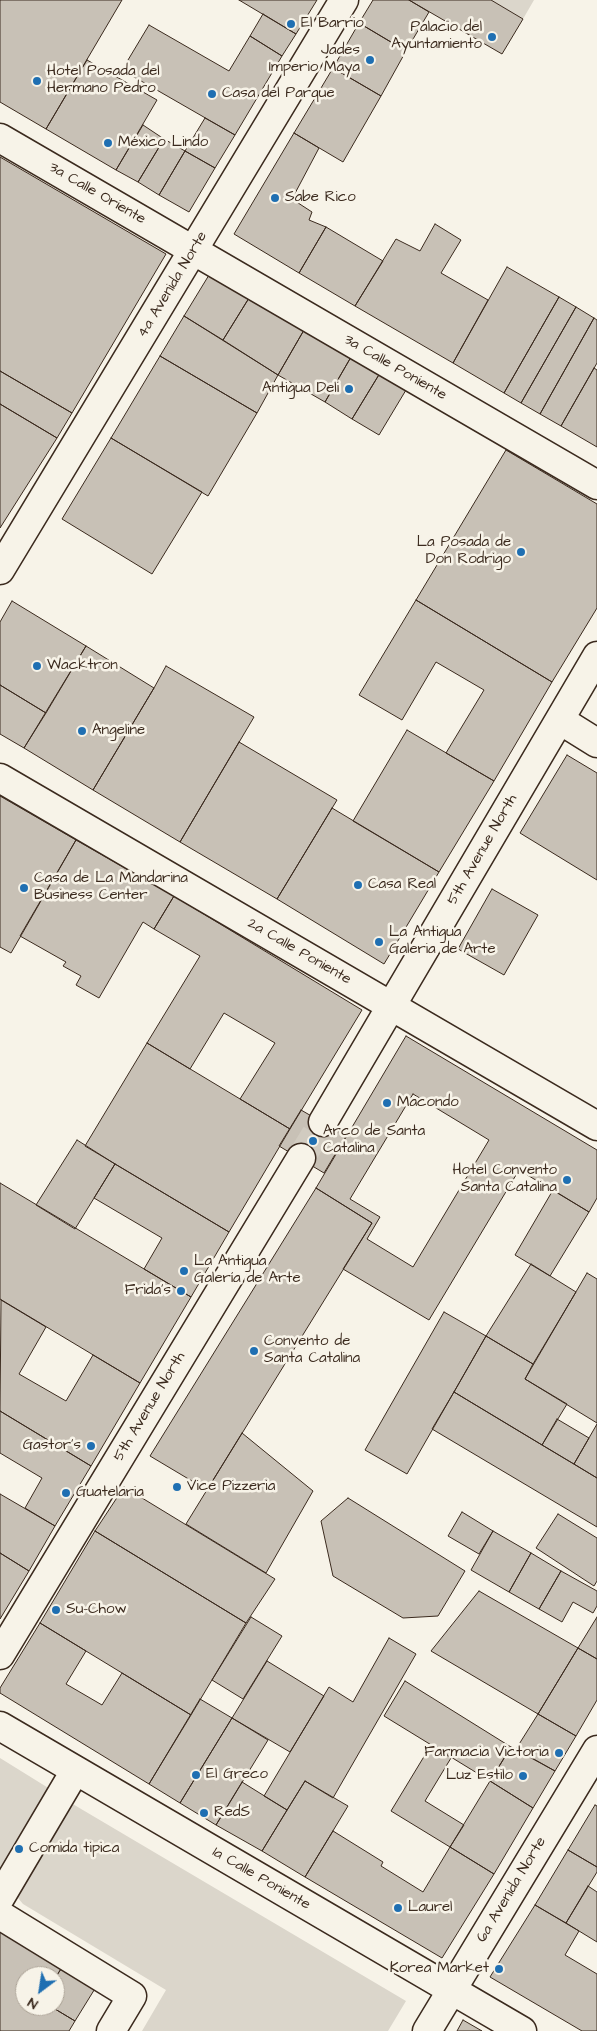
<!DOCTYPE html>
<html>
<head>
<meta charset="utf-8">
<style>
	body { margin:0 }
	#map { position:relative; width:597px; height:2031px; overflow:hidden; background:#f7f3e8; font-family:"Architects Daughter",sans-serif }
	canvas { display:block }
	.north { position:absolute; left:15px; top:1966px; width:50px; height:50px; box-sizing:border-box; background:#f7f3e8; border:1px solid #aca397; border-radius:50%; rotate:211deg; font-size:14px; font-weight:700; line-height:20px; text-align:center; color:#3b2a1e }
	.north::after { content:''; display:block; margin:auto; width:18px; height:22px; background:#1f6fb2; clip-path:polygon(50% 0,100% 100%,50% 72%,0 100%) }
</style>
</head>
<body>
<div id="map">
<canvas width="597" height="2031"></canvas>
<div class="north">N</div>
</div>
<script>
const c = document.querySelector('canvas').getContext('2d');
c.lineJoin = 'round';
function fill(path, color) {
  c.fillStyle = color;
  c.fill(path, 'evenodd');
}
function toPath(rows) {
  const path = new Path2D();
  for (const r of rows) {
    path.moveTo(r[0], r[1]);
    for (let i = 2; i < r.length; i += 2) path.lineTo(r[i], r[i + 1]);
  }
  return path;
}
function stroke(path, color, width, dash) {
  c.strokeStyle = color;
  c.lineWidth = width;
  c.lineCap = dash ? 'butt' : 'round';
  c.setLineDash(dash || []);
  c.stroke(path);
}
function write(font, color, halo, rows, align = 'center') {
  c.font = font + ' "Architects Daughter",sans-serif';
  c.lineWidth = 5;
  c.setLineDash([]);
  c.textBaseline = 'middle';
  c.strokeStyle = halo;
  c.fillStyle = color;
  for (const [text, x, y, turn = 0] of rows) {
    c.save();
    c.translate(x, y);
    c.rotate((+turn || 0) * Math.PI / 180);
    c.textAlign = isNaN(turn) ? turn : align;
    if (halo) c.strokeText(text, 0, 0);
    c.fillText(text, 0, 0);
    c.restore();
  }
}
const green = toPath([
	[491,0,534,0,523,19],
	[0,1758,50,1789,0,1871],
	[71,1803,406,2001,388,2031,142,2031,166,1990,23,1904,18,1898,18,1892]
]);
const building = toPath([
	[0,0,122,0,46,129,0,102,0,0],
	[239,0,317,0,296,34,239,0],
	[373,0,409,0,429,12,406,51,359,23,373,0],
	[409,0,491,0,523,19,502,54,409,0],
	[263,14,296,34,282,56,250,36,263,14],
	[359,23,406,51,381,96,333,68,359,23],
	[149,25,229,71,250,36,282,56,235,135,122,70,149,25],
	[87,60,157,100,116,170,46,129,87,60],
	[333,68,381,96,343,162,294,133,333,68],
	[205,118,235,135,215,168,185,151,205,118],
	[143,125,164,139,138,182,116,170,143,125],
	[294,133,319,148,292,199,312,212,309,220,326,227,299,273,234,234,294,133],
	[164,139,185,151,159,195,138,182,164,139],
	[185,151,215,168,189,212,159,195,185,151],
	[0,157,166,254,72,413,0,371,0,157],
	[435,224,461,240,441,273,488,300,453,363,355,306,396,239,420,251,435,224],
	[326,227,383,261,355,306,299,273,326,227],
	[507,267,559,297,504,393,453,363,507,267],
	[209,275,249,298,223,340,184,316,209,275],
	[559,297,576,307,521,403,504,393,559,297],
	[249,298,304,330,278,375,223,340,249,298],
	[576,307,594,318,540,414,521,403,576,307],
	[184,316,278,375,257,413,160,356,184,316],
	[594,318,597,320,597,363,561,426,540,414,594,318],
	[304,330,351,357,325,402,278,375,304,330],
	[160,356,257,413,208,496,111,438,160,356],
	[351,357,380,373,352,419,325,402,351,357],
	[594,368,597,370,597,447,561,426,594,368],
	[0,371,72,413,57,438,0,404,0,371],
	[380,373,406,390,379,435,352,419,380,373],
	[0,404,57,438,0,528,0,404],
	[111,438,202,492,152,574,62,519,111,438],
	[506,450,597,504,597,608,552,682,416,600,506,450],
	[416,600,552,682,494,781,446,753,484,690,436,662,402,720,359,695,416,600],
	[12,601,86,646,46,713,0,685,0,622,12,601],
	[86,646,154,688,93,790,24,748,86,646],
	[166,666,254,717,180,842,93,790,154,688,166,666],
	[0,685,46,713,24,748,0,734,0,685],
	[407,730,494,781,439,872,353,821,407,730],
	[239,742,337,800,277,899,180,842,239,742],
	[567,755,597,773,597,880,520,833,567,755],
	[0,796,76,840,11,953,0,947,0,796],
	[332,808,439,872,384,964,277,899,332,808],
	[76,840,174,896,154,929,143,922,99,998,76,985,81,976,63,966,66,962,20,936,76,840],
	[492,889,538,915,504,975,458,949,492,889],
	[174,896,362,1010,290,1129,240,1099,275,1043,224,1013,190,1069,147,1043,200,956,154,929,174,896],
	[406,1036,597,1150,597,1198,589,1212,519,1170,429,1320,343,1269,372,1223,316,1188,406,1036],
	[413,1094,489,1140,413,1267,367,1239,380,1217,350,1199,413,1094],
	[147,1043,290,1129,229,1232,85,1146,147,1043],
	[301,1110,346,1136,324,1173,279,1146,301,1110],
	[77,1140,115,1164,75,1229,36,1205,77,1140],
	[115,1164,229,1232,191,1297,144,1269,162,1238,94,1198,115,1164],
	[0,1183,191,1297,140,1383,0,1299,0,1183],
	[316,1188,372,1223,207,1490,150,1456,316,1188],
	[553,1190,589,1212,550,1276,515,1255,553,1190],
	[531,1264,576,1292,533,1364,486,1336,531,1264],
	[587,1273,597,1279,597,1423,525,1379,587,1273],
	[1,1300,46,1327,19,1374,66,1401,93,1355,140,1383,91,1466,0,1411,1,1300],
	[444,1312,486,1336,407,1474,365,1450,444,1312],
	[486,1336,533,1364,525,1379,567,1404,542,1445,454,1392,486,1336],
	[454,1392,597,1478,597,1527,432,1429,454,1392],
	[0,1411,91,1466,55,1526,25,1508,42,1478,0,1453,0,1411],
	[557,1419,589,1438,574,1464,542,1445,557,1419],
	[597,1424,597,1478,574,1464,597,1424],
	[242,1433,313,1491,266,1573,186,1524,242,1433],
	[124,1487,275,1579,246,1623,95,1531,124,1487],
	[0,1494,55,1526,29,1571,0,1553,0,1494],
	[348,1498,465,1571,438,1616,403,1618,333,1576,321,1521,348,1498],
	[462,1512,493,1531,479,1554,448,1536,462,1512],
	[558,1514,597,1538,597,1581,594,1586,536,1548,558,1514],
	[95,1531,246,1623,191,1715,40,1623,95,1531],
	[493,1531,531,1553,509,1592,471,1570,493,1531],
	[0,1553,29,1571,0,1619,0,1553],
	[531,1553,561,1571,539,1609,509,1592,531,1553],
	[561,1571,597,1591,597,1606,593,1613,573,1602,562,1622,539,1609,561,1571],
	[479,1591,578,1648,538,1714,431,1651,479,1591],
	[251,1617,282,1636,243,1699,212,1680,251,1617],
	[597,1617,597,1659,578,1648,597,1617],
	[40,1623,86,1651,66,1684,102,1705,122,1673,191,1715,149,1784,0,1693,0,1688,40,1623],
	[389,1638,416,1654,333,1798,305,1781,287,1810,264,1796,329,1687,353,1702,389,1638],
	[578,1648,597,1659,597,1700,576,1736,538,1714,578,1648],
	[267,1661,324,1696,290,1752,232,1718,267,1661],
	[405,1681,511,1747,490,1781,384,1716,405,1681],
	[200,1699,232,1718,180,1803,149,1784,200,1699],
	[538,1714,576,1736,555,1771,516,1749,538,1714],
	[232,1718,268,1740,216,1825,180,1803,232,1718],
	[431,1745,451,1758,425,1801,464,1825,450,1847,391,1811,431,1745],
	[511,1747,555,1771,533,1808,490,1781,511,1747],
	[305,1781,348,1806,305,1877,262,1851,305,1781],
	[490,1781,533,1808,494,1874,450,1847,490,1781],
	[242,1782,287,1810,262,1851,216,1825,242,1782],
	[595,1805,597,1806,597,1867,568,1850,595,1805],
	[333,1831,383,1862,381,1866,423,1892,450,1847,494,1874,442,1958,305,1877,333,1831],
	[568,1850,597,1867,597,1872,566,1923,535,1905,568,1850],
	[588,1886,597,1892,597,1942,566,1923,588,1886],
	[535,1905,579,1931,565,1955,597,1974,597,2031,582,2031,490,1977,535,1905],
	[0,1927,63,1966,55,1978,55,1976,25,1976,25,2006,50,2006,75,2021,69,2031,0,2031,0,1927],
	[63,1966,96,1987,75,2021,50,2006,55,2006,55,1978,63,1966],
	[463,2020,482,2031,457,2031,463,2020]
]);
const minorTunnel = toPath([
	[301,1158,323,1122]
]);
const minor = toPath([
	[0,570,344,0],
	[560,720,597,743],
	[0,778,597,1126],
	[323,1122,597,656],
	[0,1655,301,1158],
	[0,1726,522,2031],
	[0,1898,75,1771],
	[0,1915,132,1996,111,2031],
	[427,2031,597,1750]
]);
const major = toPath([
	[0,138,597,485]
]);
const markers = [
	[291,24,5,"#1f6fb2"],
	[492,37,5,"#1f6fb2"],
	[370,60,5,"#1f6fb2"],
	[37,81,5,"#1f6fb2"],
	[212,94,5,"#1f6fb2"],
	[108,143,5,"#1f6fb2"],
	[275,198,5,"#1f6fb2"],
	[349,389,5,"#1f6fb2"],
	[521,552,5,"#1f6fb2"],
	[37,666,5,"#1f6fb2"],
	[82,731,5,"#1f6fb2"],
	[358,885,5,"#1f6fb2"],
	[24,888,5,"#1f6fb2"],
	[379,942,5,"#1f6fb2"],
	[387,1103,5,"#1f6fb2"],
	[313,1141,5,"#1f6fb2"],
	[567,1180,5,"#1f6fb2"],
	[184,1271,5,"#1f6fb2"],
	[181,1291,5,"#1f6fb2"],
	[254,1351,5,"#1f6fb2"],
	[91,1446,5,"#1f6fb2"],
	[177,1487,5,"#1f6fb2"],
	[66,1493,5,"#1f6fb2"],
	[56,1610,5,"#1f6fb2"],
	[559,1753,5,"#1f6fb2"],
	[196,1775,5,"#1f6fb2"],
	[523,1776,5,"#1f6fb2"],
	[204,1813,5,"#1f6fb2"],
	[19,1849,5,"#1f6fb2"],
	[398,1908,5,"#1f6fb2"],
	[499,1969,5,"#1f6fb2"]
];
const poiNames = [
	["El Barrio",301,24],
	["Palacio del",482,28,"right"],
	["Ayuntamiento",482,45,"right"],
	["Jades",360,51,"right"],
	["Imperio Maya",360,68,"right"],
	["Hotel Posada del",47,72],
	["Hermano Pedro",47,89],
	["Casa del Parque",222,94],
	["México Lindo",118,143],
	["Sabe Rico",285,198],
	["Antigua Deli",339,389,"right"],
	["La Posada de",511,543,"right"],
	["Don Rodrigo",511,560,"right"],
	["Wacktron",47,666],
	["Angeline",92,731],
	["Casa de La Mandarina",34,879],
	["Business Center",34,896],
	["Casa Real",368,885],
	["La Antigua",389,933],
	["Galeria de Arte",389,950],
	["Macondo",397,1103],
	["Arco de Santa",323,1132],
	["Catalina",323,1149],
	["Hotel Convento",557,1171,"right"],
	["Santa Catalina",557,1188,"right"],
	["La Antigua",194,1262],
	["Galería de Arte",194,1279],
	["Frida's",171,1291,"right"],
	["Convento de",264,1342],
	["Santa Catalina",264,1359],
	["Gastor's",81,1446,"right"],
	["Vice Pizzeria",187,1487],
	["Guatelaria",76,1493],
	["Su-Chow",66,1610],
	["Farmacia Victoria",549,1753,"right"],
	["El Greco",206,1775],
	["Luz Estilo",513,1776,"right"],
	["RedS",214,1813],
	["Comida tipica",29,1849],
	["Laurel",408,1908],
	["Korea Market",489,1969,"right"]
];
const streetNames = [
	["3a Calle Oriente",97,194,30],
	["4a Avenida Norte",173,285,-59],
	["3a Calle Poniente",395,368,30],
	["5th Avenue North",483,850,-60],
	["2a Calle Poniente",299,952,30],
	["5th Avenue North",150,1407,-59],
	["1a Calle Poniente",261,1879,30],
	["6a Avenida Norte",512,1890,-59]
];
fill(green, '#dbd6cb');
fill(building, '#c8c1b6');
stroke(building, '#3b2a1e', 1);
stroke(minorTunnel, '#d1cbc0', 28, [28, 14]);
stroke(minor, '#3b2a1e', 31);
stroke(major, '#3b2a1e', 31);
stroke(minor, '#f7f3e8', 28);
stroke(major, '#f7f3e8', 28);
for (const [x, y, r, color] of markers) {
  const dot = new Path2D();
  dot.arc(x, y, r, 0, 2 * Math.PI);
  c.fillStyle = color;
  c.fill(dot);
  stroke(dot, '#f7f3e8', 2);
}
write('15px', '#3b2a1e', '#f7f3e8', poiNames, 'left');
write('15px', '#3b2a1e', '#f7f3e8', streetNames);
</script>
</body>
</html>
